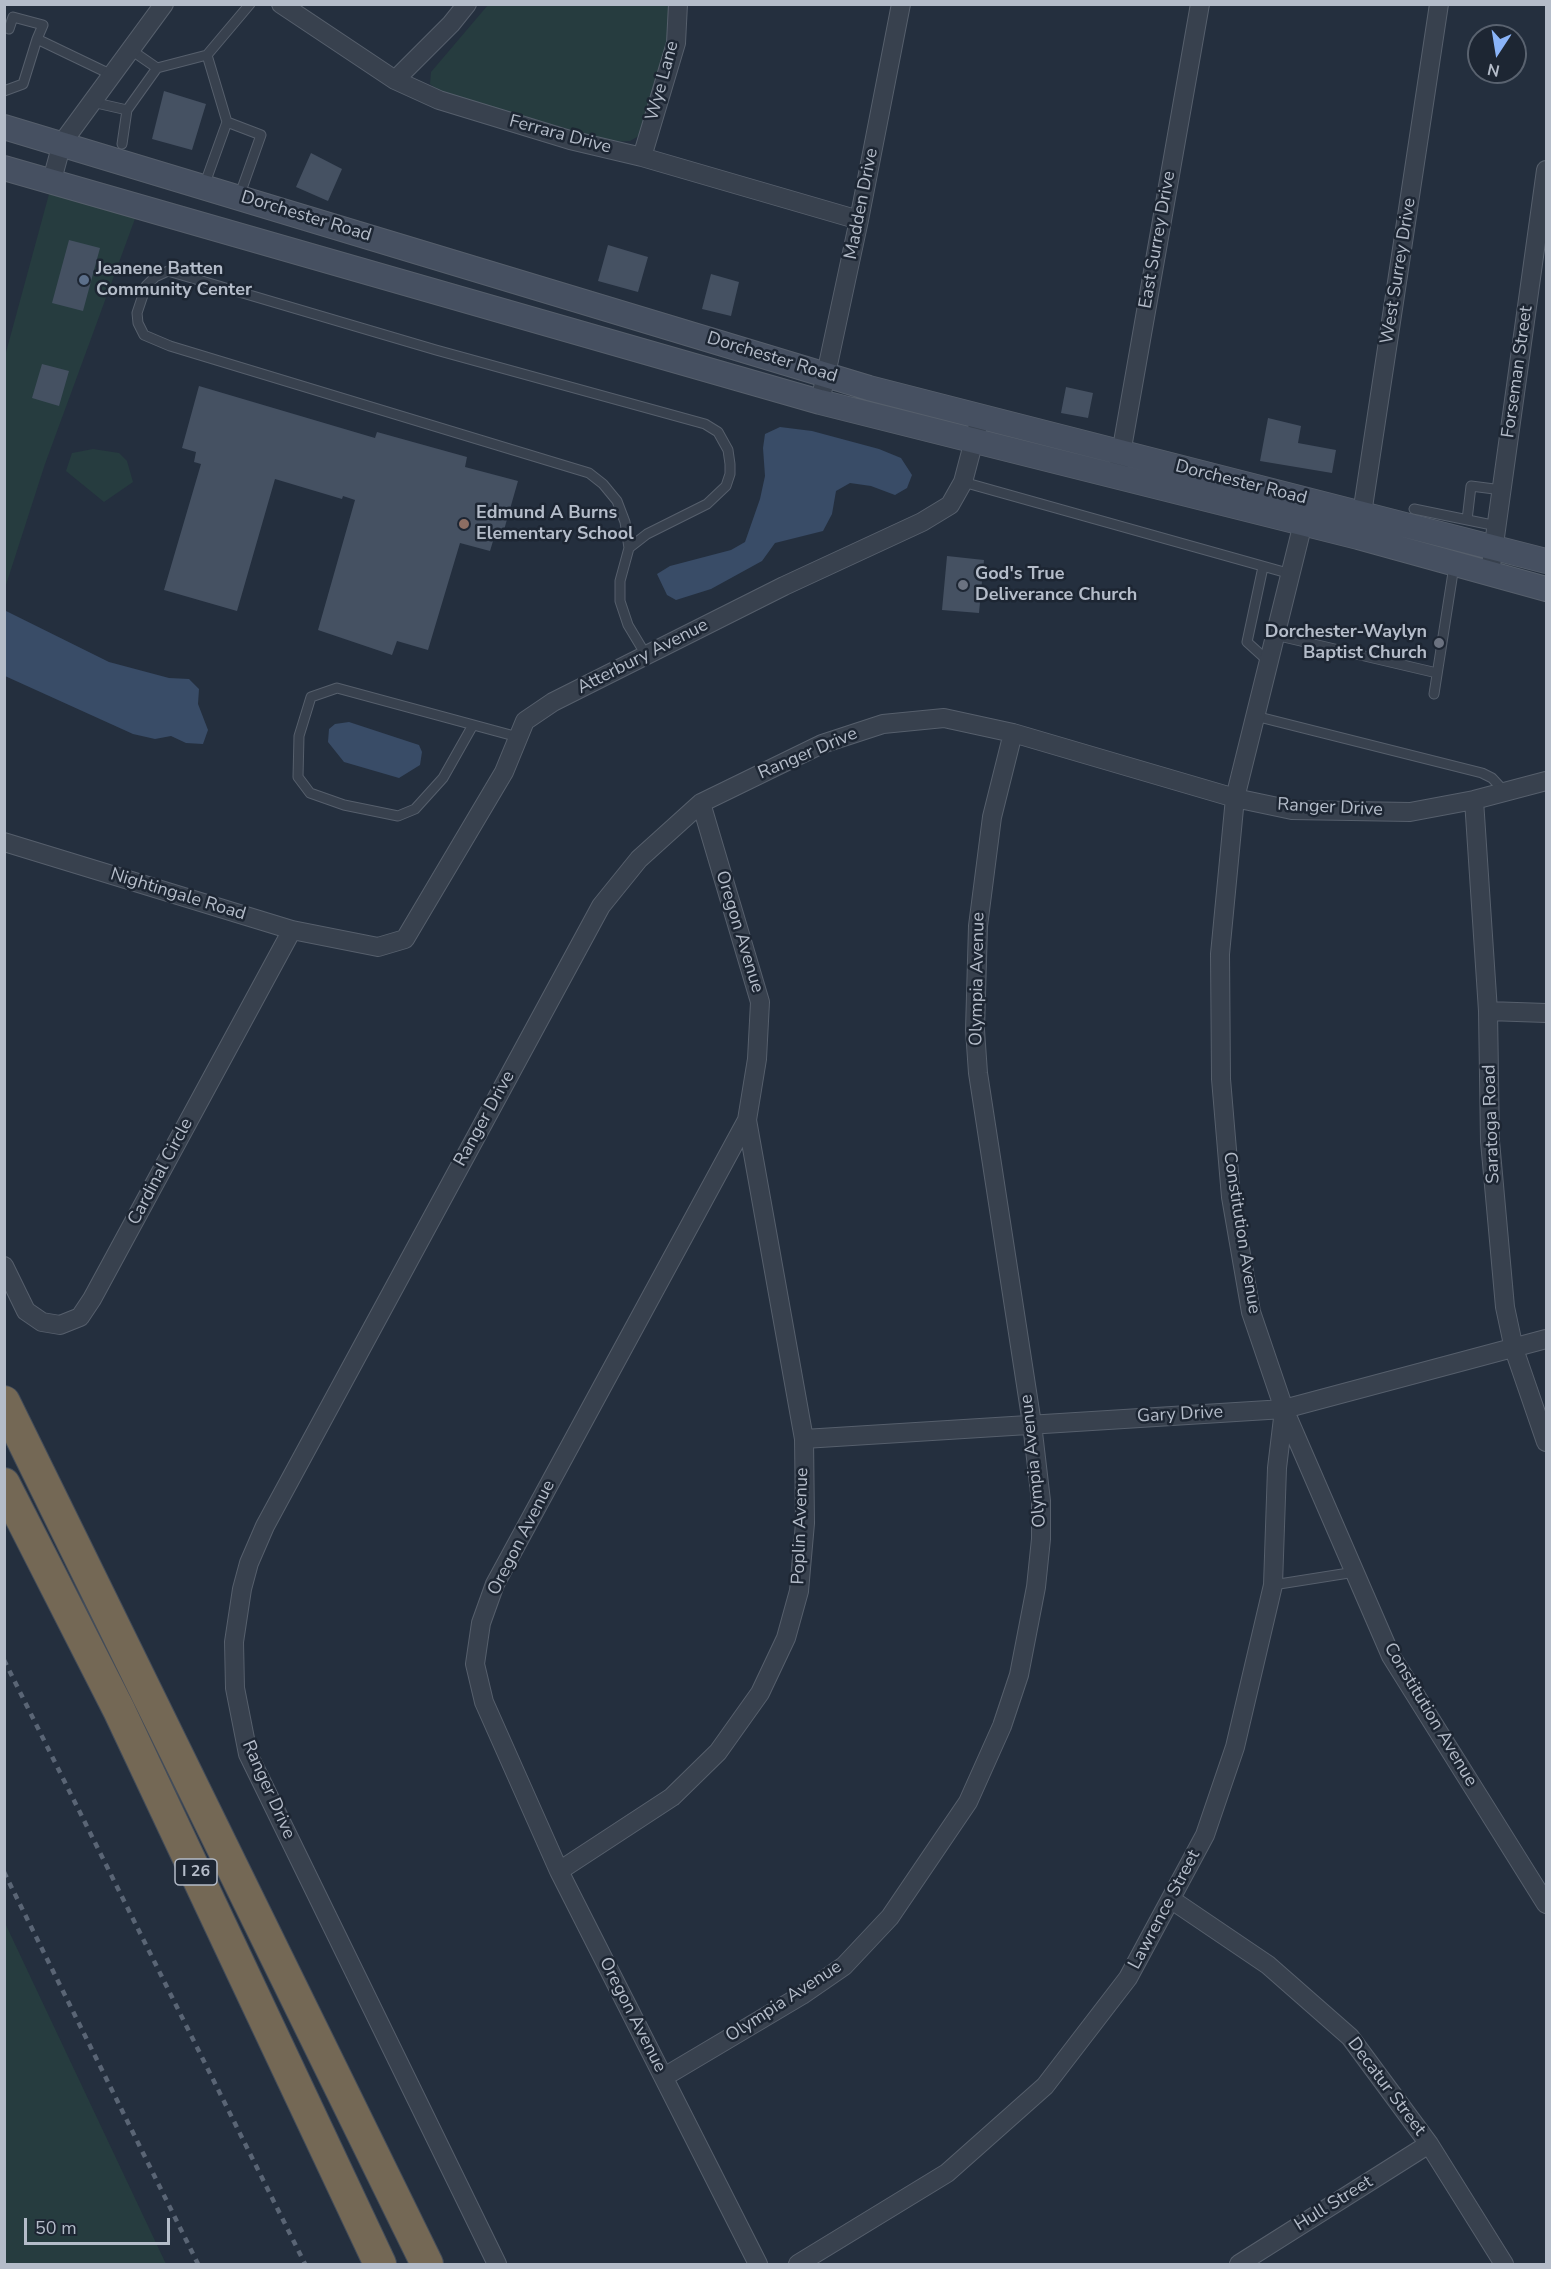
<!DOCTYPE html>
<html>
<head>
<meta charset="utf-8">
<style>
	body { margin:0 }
	#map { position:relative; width:1551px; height:2269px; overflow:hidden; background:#242f3e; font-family:"Nunito Sans",sans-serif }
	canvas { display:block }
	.frame { position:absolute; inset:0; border:6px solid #b4bcc9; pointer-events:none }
	.north { position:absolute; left:1467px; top:24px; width:60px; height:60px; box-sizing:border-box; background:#1d2633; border:2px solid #59626f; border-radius:50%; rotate:192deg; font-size:16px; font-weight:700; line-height:24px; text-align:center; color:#b4bcc9 }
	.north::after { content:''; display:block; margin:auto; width:21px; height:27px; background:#8ab4f8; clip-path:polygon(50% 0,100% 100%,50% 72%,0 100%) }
	.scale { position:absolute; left:24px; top:2218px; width:146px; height:27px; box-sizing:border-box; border:3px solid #b4bcc9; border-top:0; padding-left:8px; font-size:18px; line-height:21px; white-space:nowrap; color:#b4bcc9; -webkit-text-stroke:4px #1d2633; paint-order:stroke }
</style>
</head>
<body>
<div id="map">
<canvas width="1551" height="2269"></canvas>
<div class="frame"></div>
<div class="north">N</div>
<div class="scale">50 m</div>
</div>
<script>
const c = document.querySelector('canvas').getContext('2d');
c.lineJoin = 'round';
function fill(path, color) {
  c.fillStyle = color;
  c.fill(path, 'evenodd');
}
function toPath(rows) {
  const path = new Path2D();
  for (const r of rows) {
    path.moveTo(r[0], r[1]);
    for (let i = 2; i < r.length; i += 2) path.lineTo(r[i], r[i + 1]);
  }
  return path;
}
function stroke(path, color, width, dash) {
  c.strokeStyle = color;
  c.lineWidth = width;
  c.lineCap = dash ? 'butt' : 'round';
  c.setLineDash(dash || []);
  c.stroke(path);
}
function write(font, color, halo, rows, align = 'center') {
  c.font = font + ' "Nunito Sans",sans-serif';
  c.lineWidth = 5;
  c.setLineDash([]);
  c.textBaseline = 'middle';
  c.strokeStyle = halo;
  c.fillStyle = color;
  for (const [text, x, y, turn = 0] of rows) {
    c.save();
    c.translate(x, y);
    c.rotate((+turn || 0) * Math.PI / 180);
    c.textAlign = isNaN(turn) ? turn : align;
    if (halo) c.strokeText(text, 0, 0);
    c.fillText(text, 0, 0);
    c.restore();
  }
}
const green = toPath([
	[488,5,669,5,668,44,642,134,630,141,613,142,442,93,430,84,431,72],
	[49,194,136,216,45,464,5,588,5,356],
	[93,449,119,453,127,461,133,482,104,502,66,471,72,453],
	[4,1923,5,1923,166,2264,5,2264]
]);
const water = toPath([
	[780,427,812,431,879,449,901,458,912,475,907,488,895,495,871,486,850,483,836,491,832,514,823,531,775,543,762,561,711,589,676,600,667,595,657,574,670,566,731,550,745,542,760,499,765,476,763,448,765,434],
	[4,610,109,662,169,678,189,679,199,689,198,704,208,730,203,744,186,743,171,736,155,739,133,734,5,676],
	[349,722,419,745,422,752,420,765,399,778,344,762,328,742,329,729,335,724]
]);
const building = toPath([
	[164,91,206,104,192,150,152,139],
	[311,153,342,169,328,201,296,187],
	[69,240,100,248,83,311,52,303],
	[608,245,648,257,638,292,598,281],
	[711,274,739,282,731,316,702,309],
	[42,364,69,371,59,406,32,398],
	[199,386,375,438,377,432,467,457,465,467,518,481,504,530,497,528,490,551,460,543,428,650,397,641,392,655,318,630,355,500,343,496,342,499,275,479,237,611,164,590,201,464,194,462,196,452,182,448],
	[1066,387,1093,393,1088,418,1061,413],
	[1268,418,1301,426,1298,443,1336,450,1332,473,1260,461],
	[947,556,984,560,979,613,942,610]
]);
const lane = toPath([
	[9,29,13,17,43,25,37,39],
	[131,50,157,68],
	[4,91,23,84,37,39,112,75],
	[92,102,127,110],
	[122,144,127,110,157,68,207,55],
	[204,186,227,122],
	[239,197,261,135,227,122,207,55,250,4],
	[963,482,1291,574],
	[1414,509,1497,526],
	[1467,520,1471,486,1502,490],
	[629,548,647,534,707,504,726,486,730,474,730,464,728,450,718,432,705,424,436,350,168,271,155,277,146,286,137,313,138,323,144,335,170,346,589,473,603,484,617,501,625,522,629,548,620,581,620,601,628,625,646,655],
	[1263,567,1247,642,1269,662],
	[1275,635,1437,673],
	[1434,694,1454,566],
	[1255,716,1482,773,1492,778,1505,792],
	[473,725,443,778,415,809,398,816,344,805,310,793,298,777,299,736,311,697,337,688,518,737],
	[1273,1585,1355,1572]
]);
const street = toPath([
	[281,4,395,80,439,100,570,140,642,157,859,220],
	[395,80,451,24,467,4],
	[642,157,676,43,678,4],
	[52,180,62,143,164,4],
	[820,402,859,220,901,4],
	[1119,465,1200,4],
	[1306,511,1235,798,1220,954,1221,1079,1231,1197,1251,1312,1284,1409,1391,1656,1546,1904],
	[1360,527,1439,4],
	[1490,573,1546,170],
	[1474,800,1488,1011,1490,1141,1505,1307,1514,1349,1546,1442],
	[701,803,760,1002,757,1059,747,1120,495,1584,481,1623,475,1664,484,1702,559,1871,758,2264],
	[4,842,292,930,378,947,405,939,504,772,525,721,553,702,784,586,922,522,950,505,963,482,977,429],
	[1488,1011,1546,1013],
	[4,1266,26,1311,42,1322,60,1325,80,1317,92,1299,292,930],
	[804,1439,1284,1409,1546,1339],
	[559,1871,672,1797,718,1752,760,1693,786,1638,799,1591,805,1523,804,1439,747,1120],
	[1172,1900,1268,1965,1350,2037,1429,2144,1504,2264],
	[664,2077,802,1995,844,1966,890,1917,968,1802,1002,1726,1019,1675,1036,1587,1041,1539,1041,1501,1032,1424,978,1073,975,1030,978,926,992,817,1013,733],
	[497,2264,248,1754,235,1688,234,1642,242,1589,249,1563,265,1526,601,906,639,859,701,803,822,744,883,724,944,718,1013,733,1235,798,1292,810,1410,812,1474,800,1546,781],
	[798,2264,947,2173,1045,2086,1128,1978,1205,1835,1235,1747,1273,1585,1277,1468,1284,1410],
	[1239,2264,1429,2144]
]);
const secondary = toPath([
	[4,127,869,388,1546,561],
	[4,168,820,402,1358,537,1546,589]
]);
const highway = toPath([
	[4,1402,427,2264],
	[4,1484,119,1710,380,2264]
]);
const rail = toPath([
	[4,1660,305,2264],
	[4,1872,198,2264]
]);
const markers = [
	[84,280,6,"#5c6f8a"],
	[464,524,6,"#8d6e63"],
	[963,585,6,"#6b7280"],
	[1439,643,6,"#6b7280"]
];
const shields = [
	[196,1872,42]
];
const shieldNames = [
	["I 26",196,1872]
];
const streetNames = [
	["Wye Lane",663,81,-75],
	["Ferrara Drive",560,135,15],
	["Madden Drive",862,204,-79],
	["Dorchester Road",306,217,17],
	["East Surrey Drive",1158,240,-80],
	["West Surrey Drive",1399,271,-81],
	["Dorchester Road",772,358,17],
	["Forseman Street",1518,372,-82],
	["Dorchester Road",1241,483,14],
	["Atterbury Avenue",643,657,-27],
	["Ranger Drive",808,754,-23],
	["Ranger Drive",1330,808,3],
	["Nightingale Road",178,895,17],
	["Oregon Avenue",739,932,73],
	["Olympia Avenue",978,979,-89],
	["Ranger Drive",485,1119,-61],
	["Saratoga Road",1492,1124,-92],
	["Cardinal Circle",161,1172,-62],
	["Constitution Avenue",1241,1233,81],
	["Gary Drive",1180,1415,-3],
	["Olympia Avenue",1034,1461,-96],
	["Poplin Avenue",801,1526,-88],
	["Oregon Avenue",522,1538,-63],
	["Constitution Avenue",1430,1715,59],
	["Ranger Drive",268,1790,66],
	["Lawrence Street",1165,1910,-62],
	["Olympia Avenue",784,2002,-33],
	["Oregon Avenue",632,2015,63],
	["Decatur Street",1386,2087,53],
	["Hull Street",1334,2204,-32]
];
const poiNames = [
	["Jeanene Batten",96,270],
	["Community Center",96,291],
	["Edmund A Burns",476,514],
	["Elementary School",476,535],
	["God's True",975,575],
	["Deliverance Church",975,596],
	["Dorchester-Waylyn",1427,633,"right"],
	["Baptist Church",1427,654,"right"]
];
fill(green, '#263c3f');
fill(water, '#394c67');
fill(building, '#455162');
stroke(lane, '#565f6c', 11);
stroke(street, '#565f6c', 20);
stroke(secondary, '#565f6c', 26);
stroke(highway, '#434c59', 34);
stroke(lane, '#38414e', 9);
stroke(street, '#38414e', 18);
stroke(secondary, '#465061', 24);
stroke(highway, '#746855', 32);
stroke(rail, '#5a6575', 4.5, [6, 6]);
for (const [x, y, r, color] of markers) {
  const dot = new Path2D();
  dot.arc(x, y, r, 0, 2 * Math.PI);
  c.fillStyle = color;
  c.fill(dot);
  stroke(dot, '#1d2633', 2);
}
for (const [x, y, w] of shields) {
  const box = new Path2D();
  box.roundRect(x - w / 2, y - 13, w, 26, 4.5);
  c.fillStyle = '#1d2633';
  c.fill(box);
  stroke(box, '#b4bcc9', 1.5);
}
write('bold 16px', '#b4bcc9', null, shieldNames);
write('18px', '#b4bcc9', '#1d2633', streetNames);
write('bold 18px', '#b4bcc9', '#1d2633', poiNames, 'left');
</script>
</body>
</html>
